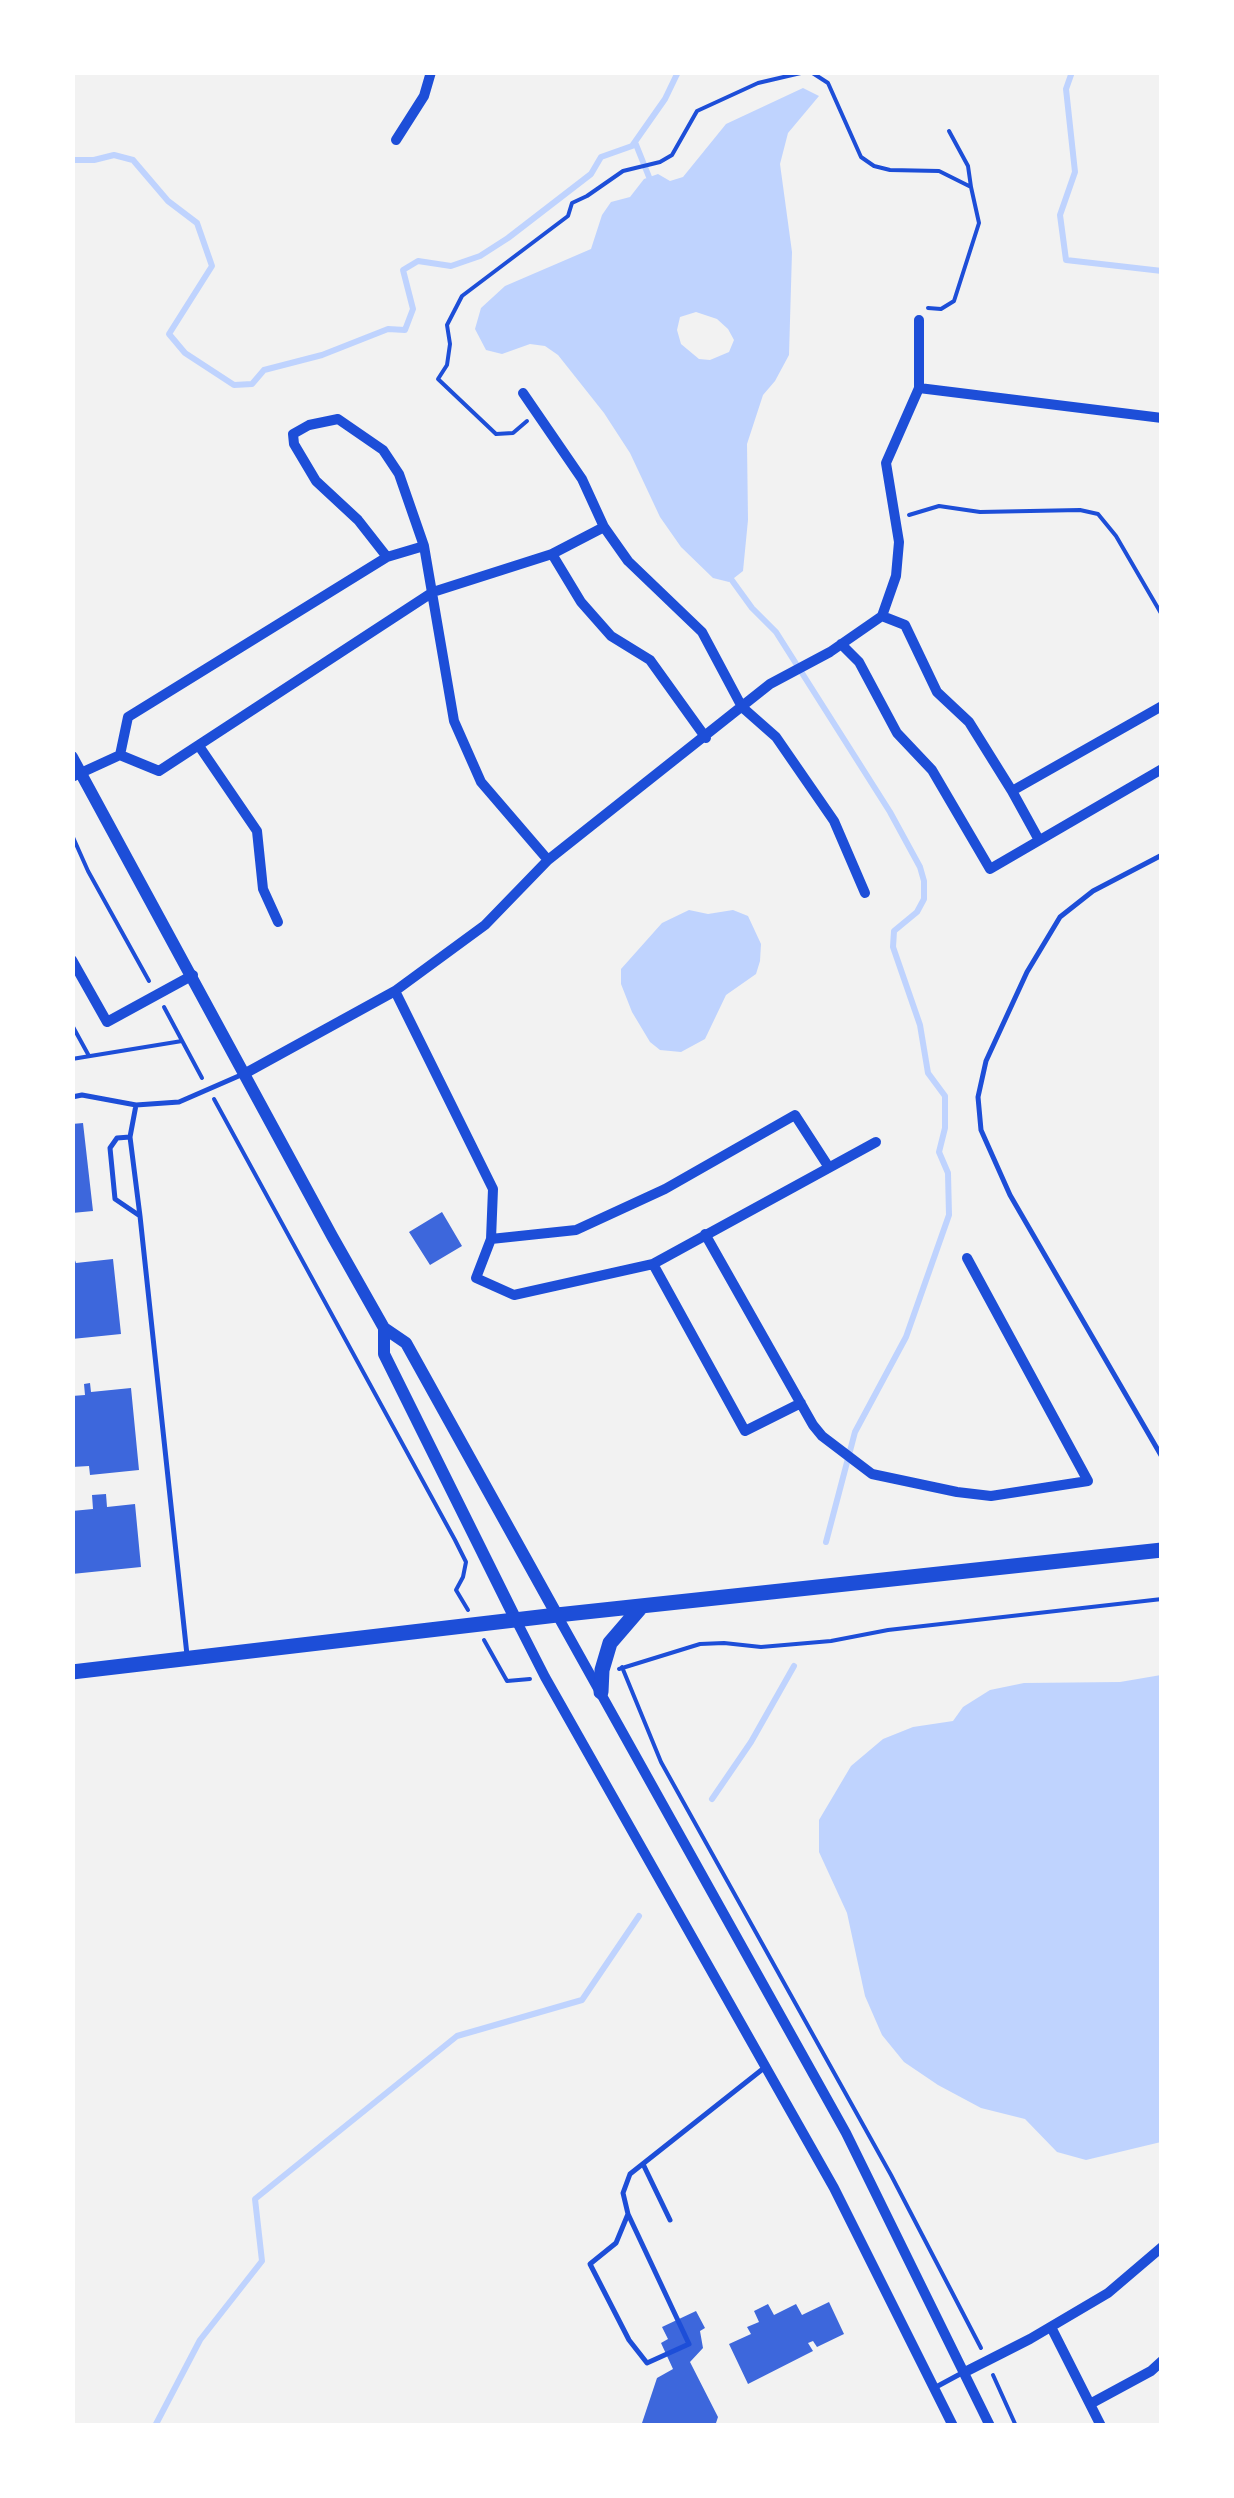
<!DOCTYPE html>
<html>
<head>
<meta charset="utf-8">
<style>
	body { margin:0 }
	#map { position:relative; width:1234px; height:2498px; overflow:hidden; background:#f2f2f2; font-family:"DejaVu Sans",sans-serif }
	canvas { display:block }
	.frame { position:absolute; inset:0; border:75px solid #fff; pointer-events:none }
</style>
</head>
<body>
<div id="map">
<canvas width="1234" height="2498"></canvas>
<div class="frame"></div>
</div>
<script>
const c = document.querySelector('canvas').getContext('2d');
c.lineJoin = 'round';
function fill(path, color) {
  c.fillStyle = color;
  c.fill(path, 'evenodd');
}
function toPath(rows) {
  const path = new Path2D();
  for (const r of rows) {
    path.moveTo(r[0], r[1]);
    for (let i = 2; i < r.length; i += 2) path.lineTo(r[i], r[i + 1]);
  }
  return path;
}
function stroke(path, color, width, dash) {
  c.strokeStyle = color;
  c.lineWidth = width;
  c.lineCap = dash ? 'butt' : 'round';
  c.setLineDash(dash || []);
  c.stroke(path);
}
const water = toPath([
	[803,88,819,96,788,133,780,164,792,252,789,355,775,381,763,395,747,444,748,520,743,571,729,582,713,578,681,547,660,517,630,453,604,413,558,355,545,346,530,344,502,354,486,350,475,329,481,308,505,286,591,249,602,215,611,202,630,197,644,179,658,174,670,181,683,177,726,124],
	[696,312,717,319,728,329,734,340,729,352,710,360,699,359,681,344,677,330,680,317],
	[689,910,708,914,733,910,748,916,761,944,760,961,756,974,726,995,705,1039,681,1052,660,1050,650,1042,632,1012,621,984,621,969,662,923],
	[1161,1675,1161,2142,1086,2160,1057,2152,1025,2119,981,2108,938,2085,904,2062,882,2035,865,1996,847,1913,819,1852,819,1820,851,1766,883,1739,913,1727,953,1721,963,1707,990,1690,1024,1683,1120,1682]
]);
const stream = toPath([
	[748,72,755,72],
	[1072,72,1066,89,1075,172,1060,215,1066,260,1162,271],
	[635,142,649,177],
	[72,160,94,160,114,155,133,160,168,201,197,223,212,266,169,334,185,353,234,385,252,384,264,370,322,355,388,329,405,330,413,309,403,270,418,261,451,266,480,256,508,238,591,174,601,157,632,146,665,99,678,72],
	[731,579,752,608,776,632,890,812,920,867,924,881,924,899,917,912,894,931,893,947,920,1025,928,1073,945,1096,945,1128,939,1152,948,1173,949,1215,906,1337,855,1432,826,1542],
	[712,1799,751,1742,794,1666],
	[155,2426,200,2340,262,2261,255,2199,457,2036,582,2000,639,1916]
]);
const building = toPath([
	[83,1123,93,1211,72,1213,72,1124],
	[442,1212,462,1246,430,1265,409,1232],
	[72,1252,76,1263,113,1259,121,1334,72,1339],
	[90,1383,91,1392,131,1388,139,1470,90,1475,89,1466,72,1467,72,1396,85,1395,84,1384],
	[106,1494,107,1507,135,1504,141,1567,72,1574,72,1511,93,1509,92,1495],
	[829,2302,844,2334,817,2347,813,2341,808,2343,813,2351,748,2384,729,2344,751,2334,747,2327,759,2322,754,2311,768,2304,774,2315,796,2304,802,2315],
	[696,2311,705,2328,700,2331,703,2348,690,2362,718,2417,715,2426,641,2426,657,2378,673,2369,661,2343,668,2339,662,2327]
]);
const path = toPath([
	[811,72,828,83,861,157,874,166,890,170,939,171,971,187,979,223,954,301,941,309,928,308],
	[949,131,968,166,971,187],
	[527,421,513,433,496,434,438,379,447,365,450,344,447,325,462,296,568,216,572,203,587,196,623,171,660,162,672,155,697,111,758,83,805,72],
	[909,515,939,506,980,512,1080,510,1098,514,1116,536,1162,615],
	[72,835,88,871,149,981],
	[164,1007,202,1078],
	[72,1025,89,1056],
	[72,1059,182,1041],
	[214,1099,455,1540,466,1562,463,1577,456,1590,468,1610],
	[484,1640,507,1681,530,1679],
	[622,1667,661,1762,891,2175,981,2348],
	[619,1669,700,1644,724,1643,761,1647,831,1641,888,1630,1162,1599],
	[993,2375,1016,2426]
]);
const service = toPath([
	[1162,855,1093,891,1060,917,1027,972,986,1061,978,1097,981,1130,1010,1195,1162,1457],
	[72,1097,82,1095,136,1105,179,1102,241,1075],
	[130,1137,117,1138,110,1148,115,1199,140,1216,130,1137,136,1105],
	[140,1216,187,1655],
	[643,2164,670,2220],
	[628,2214,689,2344,647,2363,629,2340,590,2264,616,2243,628,2214,623,2193,630,2174,764,2068],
	[936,2387,962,2373]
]);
const minor = toPath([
	[396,140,424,96,431,72],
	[919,388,1162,418],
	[523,393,582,479,604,527,628,561,702,632,742,707,776,737,834,821,865,893],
	[552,554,581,602,611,636,650,660,706,738],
	[387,557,358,520,316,481,294,444,293,434,309,425,338,419,383,450,399,474,424,546,454,721,481,782,548,860],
	[882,616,905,625,937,692,969,722,1012,791,1162,706],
	[882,616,896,576,899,542,886,463,919,388,919,320],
	[841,644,859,662,897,733,932,770,990,869,1162,769],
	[199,746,257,831,263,889,278,922],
	[120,755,128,717,387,557,424,546],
	[72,777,120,755,159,771,433,592,552,554,604,527],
	[1012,791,1039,840],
	[72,960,107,1022,193,975],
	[395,991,493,1189,491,1239],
	[244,1074,395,991,485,925,548,860,770,684,830,652,882,616],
	[828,1166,795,1115,665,1189,576,1230,491,1239,476,1278,514,1295,653,1264,876,1142],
	[705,1234,813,1425,822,1436,872,1474,957,1492,991,1496,1088,1481,967,1258],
	[653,1264,745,1431,801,1403],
	[557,1615,846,2133,990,2426],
	[516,1620,545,1677,834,2188,953,2426],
	[1051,2327,1101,2426],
	[965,2372,1030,2339,1108,2293,1162,2247],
	[1090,2404,1151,2371,1162,2361]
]);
const tertiary = toPath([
	[72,757,332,1236,384,1328,406,1343,557,1615],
	[384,1328,384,1354,516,1620]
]);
const primary = toPath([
	[72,1672,557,1615,1162,1550],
	[601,1692,602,1670,610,1643,641,1607]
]);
fill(water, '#bfd3fe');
stroke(stream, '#bfd3fe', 6);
fill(building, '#3d67dc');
stroke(path, '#1d4ed8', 4);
stroke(service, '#1d4ed8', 5);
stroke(minor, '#1d4ed8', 10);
stroke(tertiary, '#1d4ed8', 12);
stroke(primary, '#1d4ed8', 15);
</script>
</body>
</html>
